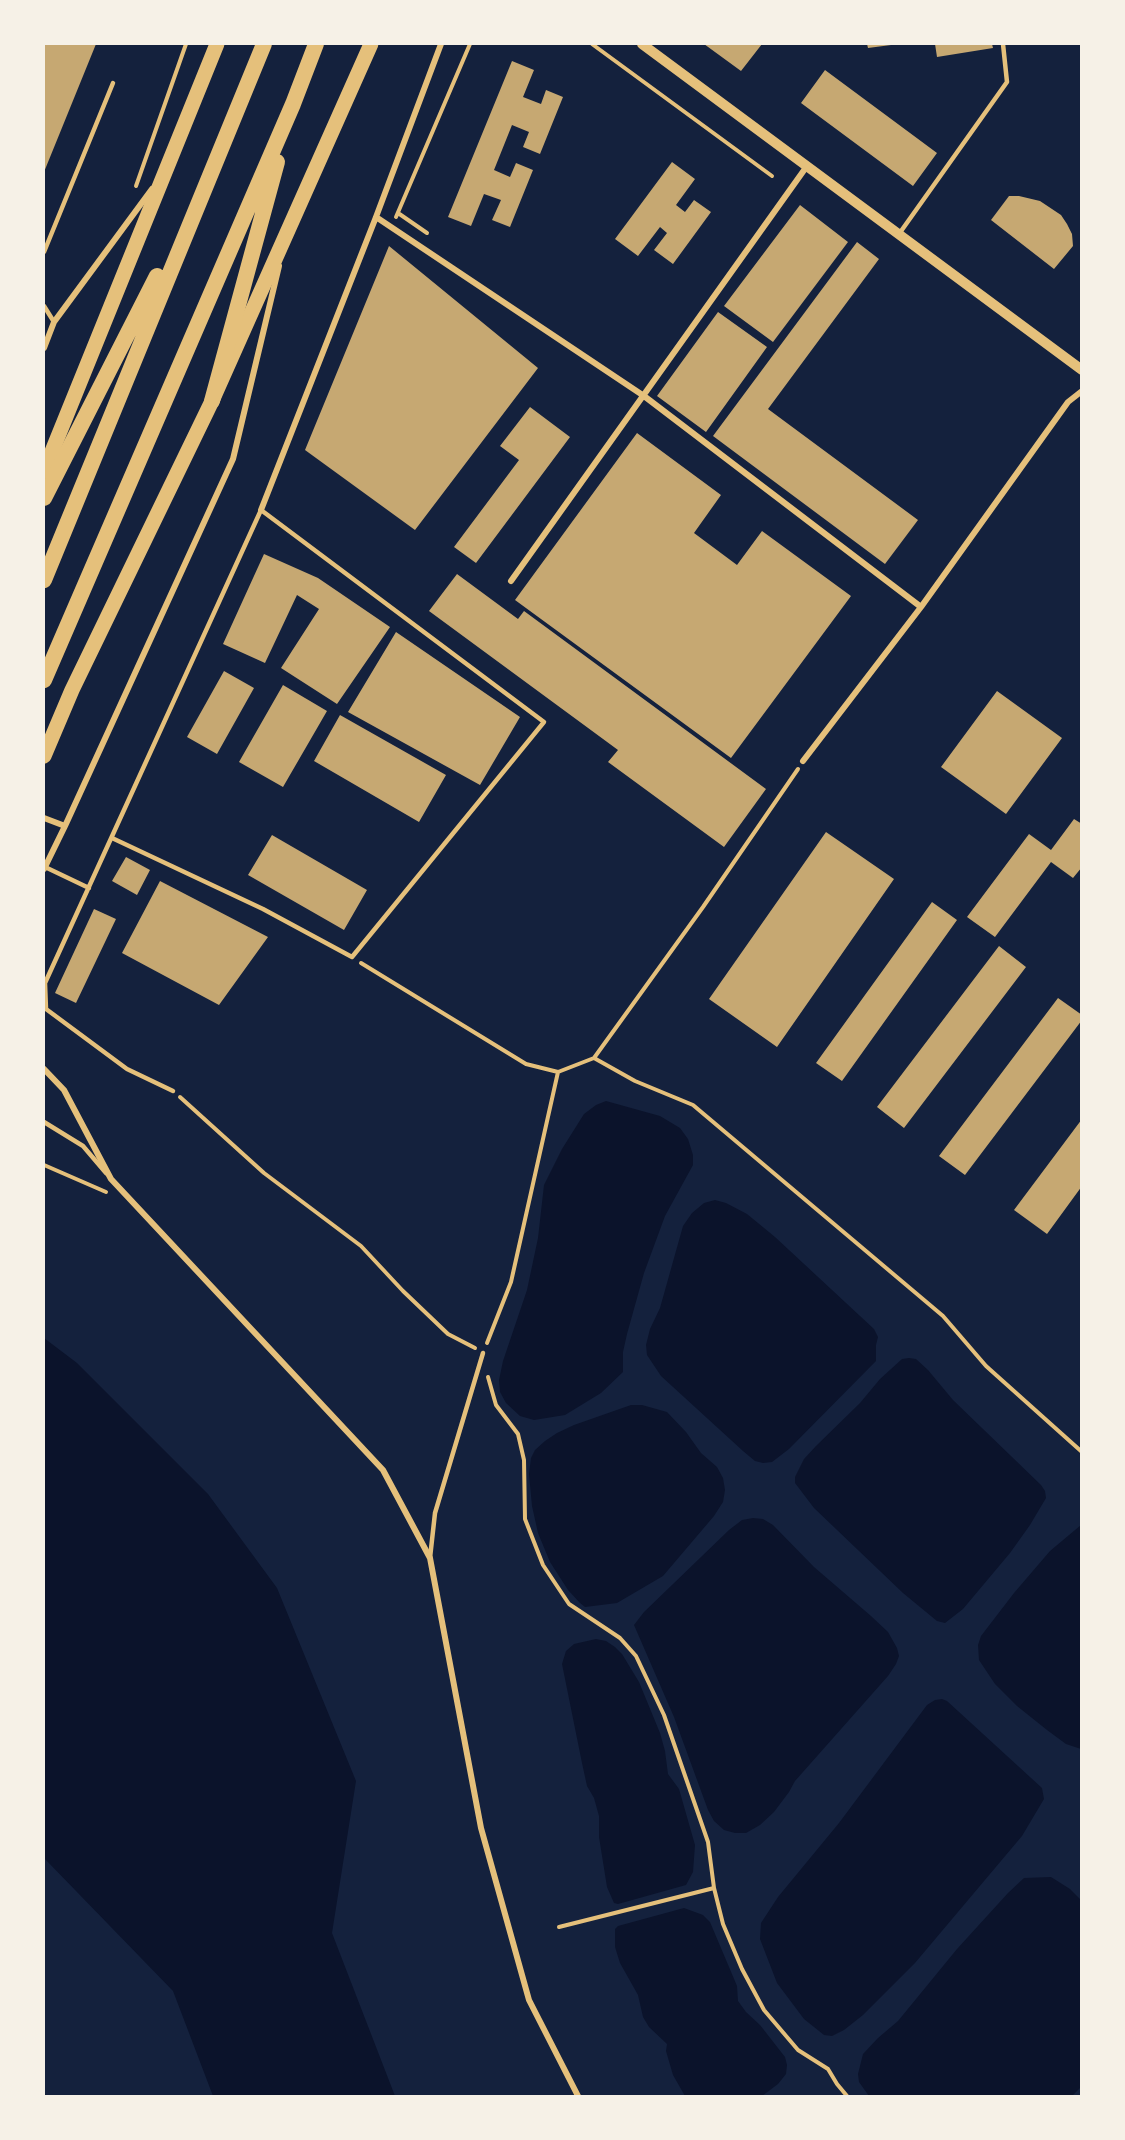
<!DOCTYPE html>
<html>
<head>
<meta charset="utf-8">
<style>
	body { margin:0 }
	#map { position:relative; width:1125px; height:2140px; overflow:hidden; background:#14213d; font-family:"Roboto Serif",serif }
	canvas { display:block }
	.frame { position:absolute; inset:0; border:45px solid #f6f1e7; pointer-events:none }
</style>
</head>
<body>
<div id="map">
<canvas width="1125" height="2140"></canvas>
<div class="frame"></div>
</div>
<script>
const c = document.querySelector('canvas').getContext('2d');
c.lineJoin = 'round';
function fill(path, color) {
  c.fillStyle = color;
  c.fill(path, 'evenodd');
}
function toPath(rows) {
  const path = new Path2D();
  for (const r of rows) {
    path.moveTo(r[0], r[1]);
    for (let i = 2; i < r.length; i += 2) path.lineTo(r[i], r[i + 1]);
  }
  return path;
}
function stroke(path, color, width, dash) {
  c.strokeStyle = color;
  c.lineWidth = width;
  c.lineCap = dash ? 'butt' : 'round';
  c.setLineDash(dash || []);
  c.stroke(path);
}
const water = toPath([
	[606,1101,660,1116,680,1128,688,1139,693,1155,693,1165,665,1216,644,1273,627,1334,623,1352,623,1372,601,1393,565,1415,534,1420,520,1416,506,1403,500,1392,499,1380,503,1361,527,1290,538,1238,544,1185,562,1149,584,1114,596,1105],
	[715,1200,726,1203,747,1214,775,1237,874,1329,878,1337,876,1345,876,1361,789,1449,772,1462,763,1463,755,1461,743,1451,661,1376,647,1355,646,1345,650,1329,660,1308,683,1226,692,1213,704,1203],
	[44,1338,77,1363,208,1494,277,1588,356,1781,332,1933,395,2096,213,2096,173,1991,44,1858],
	[909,1358,916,1359,928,1370,953,1400,1041,1485,1045,1491,1046,1498,1030,1525,1010,1553,963,1609,945,1623,937,1621,903,1593,814,1508,795,1483,795,1477,804,1459,816,1446,860,1403,880,1379,902,1359],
	[631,1405,642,1405,667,1412,686,1432,701,1453,717,1467,723,1478,725,1490,723,1502,714,1516,663,1576,617,1603,585,1607,580,1603,568,1590,550,1562,538,1533,532,1506,529,1474,531,1458,535,1450,545,1441,557,1433,574,1425],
	[753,1518,763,1519,773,1525,814,1567,871,1616,888,1632,897,1648,899,1656,896,1664,888,1676,795,1781,789,1792,774,1812,760,1825,746,1833,735,1833,724,1830,714,1821,708,1810,674,1717,634,1625,644,1612,729,1530,742,1520],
	[1081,1525,1081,1749,1066,1744,1047,1730,1017,1706,995,1684,979,1660,978,1645,981,1636,1014,1593,1050,1551],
	[596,1639,606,1641,615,1647,622,1654,639,1682,660,1733,665,1751,668,1774,679,1789,695,1845,693,1872,686,1885,618,1904,614,1903,607,1887,599,1837,599,1816,594,1798,587,1786,582,1763,562,1664,566,1651,574,1644],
	[942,1699,947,1701,1042,1788,1044,1799,1022,1836,915,1963,863,2015,844,2030,832,2036,824,2035,804,2019,777,1983,760,1939,761,1923,778,1897,839,1823,927,1705,935,1700],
	[1051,1877,1070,1889,1081,1900,1081,2087,1072,2096,869,2096,859,2082,858,2074,863,2054,878,2038,898,2021,957,1949,1008,1893,1024,1878],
	[684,1908,703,1915,710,1922,737,1986,738,2001,746,2012,760,2025,785,2057,787,2065,786,2074,778,2084,762,2096,685,2096,673,2075,666,2051,667,2044,649,2027,643,2017,638,1995,620,1963,615,1947,615,1929,618,1926]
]);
const building = toPath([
	[44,44,96,44,44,172],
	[704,44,762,44,741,71],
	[867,44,891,44,891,45,868,48],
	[935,44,992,44,993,48,937,57],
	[512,61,534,70,523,97,541,104,546,90,563,97,540,154,523,147,529,132,512,125,494,170,510,177,516,163,533,170,510,227,492,220,501,200,484,194,471,226,448,217],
	[825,70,937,153,913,186,801,103],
	[672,162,695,179,676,205,685,212,694,200,711,212,673,264,654,250,667,233,660,227,638,256,615,239],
	[1009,196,1019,196,1040,201,1061,215,1067,224,1072,234,1073,246,1054,269,991,220],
	[800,205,848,242,773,342,724,306],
	[857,242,879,259,768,409,918,520,885,564,713,436],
	[389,246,538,368,415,530,305,450],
	[718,312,767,347,706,432,657,396],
	[530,407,570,437,476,563,454,547,519,460,500,446],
	[637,433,721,495,694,533,737,565,762,531,851,596,731,758,515,600],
	[264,554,318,578,390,627,337,704,281,668,319,609,297,595,265,663,223,644],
	[457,574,518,619,524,611,766,789,724,847,608,762,618,750,429,611],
	[396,632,520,717,480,785,348,712],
	[224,671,254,688,217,754,187,737],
	[283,685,327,711,283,787,239,762],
	[997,691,1062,738,1006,814,941,767],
	[340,715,446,775,419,822,314,761],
	[1074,819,1082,824,1082,867,1073,878,1051,862,995,937,967,917,1029,834,1051,850],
	[826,832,894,879,777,1047,709,999],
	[272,835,367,890,344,930,248,875],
	[126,857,150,870,137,895,112,881],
	[160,881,268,937,219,1005,122,953],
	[932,902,957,920,842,1081,816,1063],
	[94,909,116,919,76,1003,55,993],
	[999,946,1026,967,904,1128,877,1107],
	[1058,998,1082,1015,1082,1020,965,1175,939,1156],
	[1082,1119,1082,1186,1047,1234,1014,1210]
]);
const path = toPath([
	[592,44,772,176],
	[136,186,186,44],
	[398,213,427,233],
	[396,217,470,44],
	[361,963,526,1064,558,1072,594,1058,635,1081,693,1105,943,1316,986,1366,1082,1452],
	[594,1058,703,907,798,769],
	[180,1097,264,1173,361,1246,403,1291,448,1334,475,1348],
	[44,1165,106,1192],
	[487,1343,511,1282,558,1072],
	[488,1377,496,1405,518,1434,524,1460,525,1519,543,1565,569,1604,620,1638,636,1656,664,1715,708,1842,714,1888,723,1924,742,1969,764,2010,798,2050,828,2069,837,2084,847,2096],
	[559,1927,714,1888]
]);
const service = toPath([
	[899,234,1007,82,1003,44],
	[44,252,113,83],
	[44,306,54,322],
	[112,838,263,909,352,957,544,722,261,510,45,983,46,1009,127,1069,173,1091],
	[45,867,89,888],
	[44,1122,83,1146,106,1173],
	[430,1558,435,1513,483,1353]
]);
const minor = toPath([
	[376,217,644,396,921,607],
	[44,348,54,322,152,189],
	[261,510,376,217,441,44],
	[511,581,807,166],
	[803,761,921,607,1068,402,1082,391],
	[44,818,65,826],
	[44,869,65,826,233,459,279,266],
	[44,1069,64,1090,111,1179,383,1470,430,1558,481,1828,529,2000,578,2096]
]);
const tertiary = toPath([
	[642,44,1082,370]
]);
const primary = toPath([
	[44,471,217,44],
	[44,756,72,690,212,401,371,44]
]);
const trunk = toPath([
	[212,401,277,162],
	[44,498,157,276],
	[44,580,264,44],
	[44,680,293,104,316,44]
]);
fill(water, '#0b132b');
fill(building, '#c6a872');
stroke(path, '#e5c07b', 4);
stroke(service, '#e5c07b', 4.5);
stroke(minor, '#e5c07b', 6);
stroke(tertiary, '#e5c07b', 10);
stroke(primary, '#e5c07b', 15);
stroke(trunk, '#e5c07b', 16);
</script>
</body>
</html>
